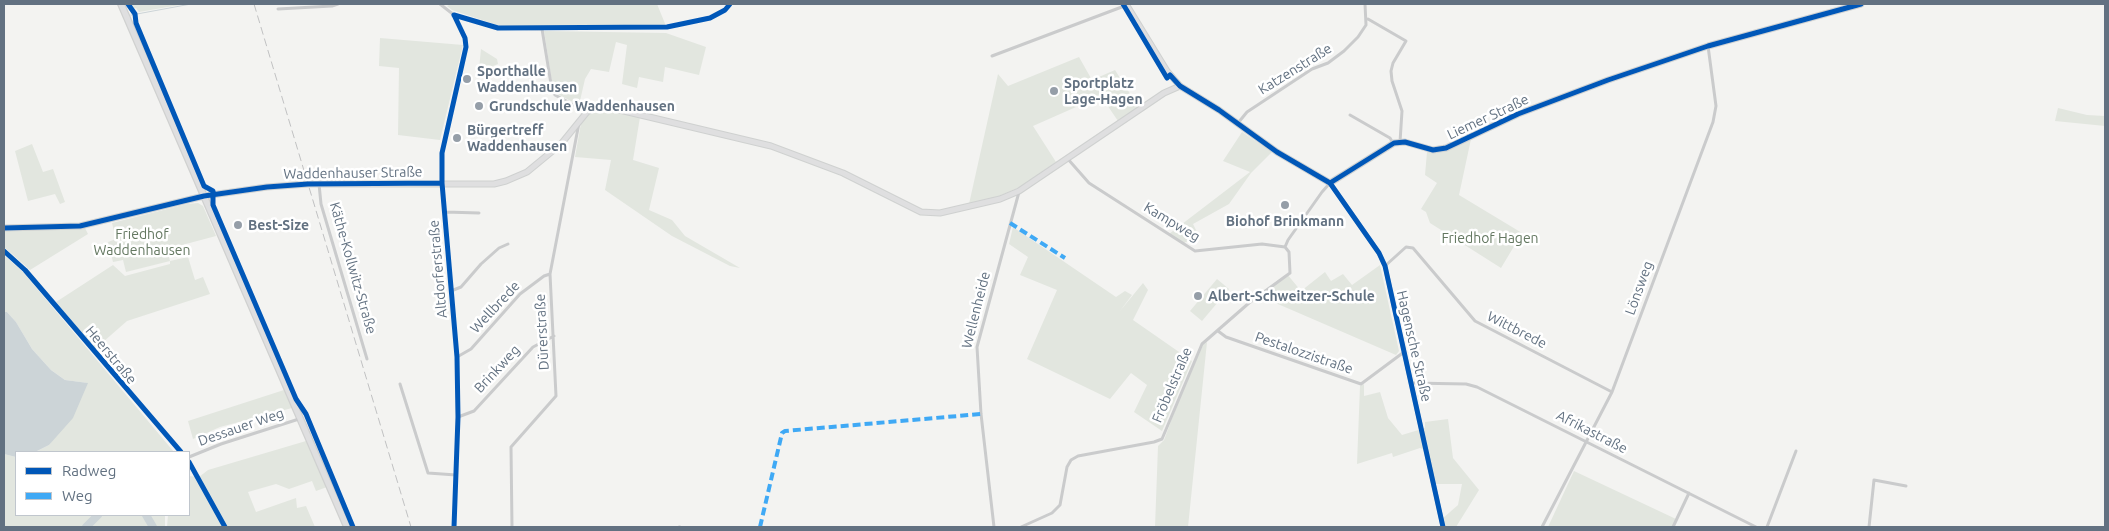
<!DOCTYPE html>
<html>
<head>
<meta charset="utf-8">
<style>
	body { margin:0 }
	#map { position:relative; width:2109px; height:531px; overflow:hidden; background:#f3f3f1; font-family:Ubuntu,sans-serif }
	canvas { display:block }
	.frame { position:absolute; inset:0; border:5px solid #627181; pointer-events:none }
	.legend { position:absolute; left:15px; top:451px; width:175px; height:65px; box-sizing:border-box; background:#fff; border:1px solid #c0c6cd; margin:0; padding:6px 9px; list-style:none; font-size:15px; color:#627181 }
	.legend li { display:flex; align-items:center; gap:10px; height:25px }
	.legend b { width:25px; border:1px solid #c0c6cd }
</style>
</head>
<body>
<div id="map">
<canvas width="2109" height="531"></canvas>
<div class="frame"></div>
<ul class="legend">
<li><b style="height:6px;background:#0057b8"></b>Radweg</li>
<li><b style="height:6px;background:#3fa9f5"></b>Weg</li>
</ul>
</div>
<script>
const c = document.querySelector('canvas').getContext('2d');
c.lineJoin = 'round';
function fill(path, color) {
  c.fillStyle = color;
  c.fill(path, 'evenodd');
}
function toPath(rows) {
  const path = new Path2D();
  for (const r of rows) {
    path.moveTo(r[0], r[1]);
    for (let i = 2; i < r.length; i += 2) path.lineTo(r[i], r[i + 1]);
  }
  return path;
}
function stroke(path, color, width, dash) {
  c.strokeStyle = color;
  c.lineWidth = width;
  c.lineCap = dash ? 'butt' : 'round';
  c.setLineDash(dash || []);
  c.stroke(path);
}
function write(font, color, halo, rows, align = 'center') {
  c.font = font + ' Ubuntu,sans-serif';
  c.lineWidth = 5;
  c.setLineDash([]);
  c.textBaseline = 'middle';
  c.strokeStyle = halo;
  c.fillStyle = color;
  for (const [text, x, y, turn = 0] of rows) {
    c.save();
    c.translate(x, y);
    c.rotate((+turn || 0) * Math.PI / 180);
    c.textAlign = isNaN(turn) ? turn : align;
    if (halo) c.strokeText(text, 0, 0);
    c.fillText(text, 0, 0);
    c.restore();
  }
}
const green = toPath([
	[129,4,185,4,139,12,136,8,132,9],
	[451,4,657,4,666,26,500,26,452,10,447,6],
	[544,31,666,33,706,47,699,75,665,67,663,82,639,77,637,88,622,84,627,45,616,42,609,72,591,69,585,79,579,105,557,94,553,89],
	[380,38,463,45,440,140,398,135,399,68,379,66],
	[481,49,497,59,498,64,493,66,493,73,479,69],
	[1079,57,1092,80,1115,70,1139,108,1118,121,1101,96,1033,126,1056,162,1022,186,999,196,969,204,998,74,1008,86],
	[2058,108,2087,115,2105,116,2105,126,2055,121],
	[607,109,640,117,633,160,659,168,649,210,672,220,685,236,740,268,730,266,672,236,605,190,611,160,575,157,581,123,587,113,593,110],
	[1242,132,1272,152,1251,173,1229,204,1193,224,1199,236,1184,243,1169,234,1250,172,1223,161],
	[1471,139,1459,195,1522,233,1501,268,1430,223,1426,212,1421,209,1437,183,1425,175,1427,152,1440,151],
	[32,144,43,172,53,169,65,202,60,204,55,194,28,201,15,151],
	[198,203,203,206,216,236,167,249,170,261,126,272,123,260,113,262,108,242,116,239,112,223,187,204],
	[1013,227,1116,297,1125,291,1132,295,1120,311,1143,283,1148,290,1133,320,1192,361,1162,431,1134,412,1147,385,1131,373,1110,399,1027,359,1057,290,1020,275,1028,257,1009,244],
	[85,228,88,234,30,270,4,247,4,230],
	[4,255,23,272,174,452,35,452,49,445,87,383,65,380,51,370,32,349,16,322,7,312,4,312],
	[188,257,195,280,203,277,210,294,127,321,95,349,56,302,113,265,125,276,170,264,170,261],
	[1380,265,1399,351,1396,355,1257,295,1287,274,1301,291,1325,272,1331,281,1343,274,1352,285],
	[1217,279,1229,289,1202,321,1190,311],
	[1207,342,1188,527,1155,527,1158,446,1164,440,1183,389,1203,345],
	[1364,384,1364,396,1380,392,1388,418,1402,435,1425,428,1425,422,1448,419,1453,458,1479,490,1456,527,1445,527,1442,519,1458,505,1462,484,1435,484,1427,451,1420,448,1393,457,1392,453,1357,464,1360,386],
	[284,390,292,408,220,427,193,439,188,421],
	[306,441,327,487,316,491,312,481,289,489,276,484,248,492,256,512,296,498,297,508,306,506,315,527,167,527,168,515,189,515,189,476,199,477,208,470],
	[4,454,16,457,16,515,165,515,165,527,4,527],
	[1574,471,1676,519,1672,527,1548,527]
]);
const water = toPath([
	[4,312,7,312,16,322,32,349,51,370,65,380,88,383,73,418,49,445,35,452,16,452,16,457,4,454]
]);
const stream = toPath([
	[137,14,191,4],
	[131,15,133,15]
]);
const river = toPath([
	[146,515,153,527],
	[86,527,98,515]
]);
const minor = toPath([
	[440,4,454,15,465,38,466,47,442,153,442,183,457,357,458,417,454,527],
	[278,9,332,6,338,4],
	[454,15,498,28,542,29,552,90,555,95,587,112],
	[1368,19,1406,41,1393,63,1391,71,1392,81,1402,111,1400,142],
	[992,56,1127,5],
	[1350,115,1390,138,1393,143],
	[1238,123,1247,112,1312,69,1328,63,1344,51,1358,37,1366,25,1365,4],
	[1067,158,1089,183,1195,251,1262,244,1285,247],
	[319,184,321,204,367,359],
	[445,212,479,213],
	[4,251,25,270,181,452],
	[1385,266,1406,247,1413,248,1475,321,1612,392],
	[451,291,461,287,481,264,499,248,508,244],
	[1218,331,1226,337,1361,384,1404,352],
	[457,357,471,349,520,294,544,276,550,274],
	[1411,383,1466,384,1477,387,1756,527],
	[400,384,428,473,456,475],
	[458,417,474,411,533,347,554,336],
	[189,457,221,444,299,419],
	[189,462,225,527],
	[512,527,511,447,556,396,550,274,579,123],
	[679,527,680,527],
	[994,527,981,414,977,347,1019,192],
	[1021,527,1052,513,1060,505,1067,467,1071,460,1078,456,1154,442,1162,439,1202,344,1249,303,1290,273,1289,252,1285,247,1288,240,1322,192,1330,183],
	[1542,527,1612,392,1713,122,1716,106,1708,46],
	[1673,527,1689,493],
	[1767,527,1796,451],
	[1869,527,1874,480,1906,486]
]);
const tertiary = toPath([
	[1330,183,1379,253,1385,266,1443,527]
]);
const secondary = toPath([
	[1126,4,1167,71,1180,86,1219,110,1277,152,1330,183,1394,143,1405,142,1433,150,1446,148,1518,114,1608,80,1708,46,1861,4],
	[4,228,80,226,204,196,267,187,308,184,494,184,506,181,527,172,561,144,587,112,593,108,607,107,771,146,843,173,921,212,940,213,1000,199,1019,191,1164,93,1180,86]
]);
const primary = toPath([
	[121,4,347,527]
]);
const rail = toPath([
	[254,4,411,527]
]);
const quiet = toPath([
	[1010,223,1065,258],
	[760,527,782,433,785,431,981,414]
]);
const cycleway = toPath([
	[128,4,135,14,136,23,204,186,213,191,213,205,296,399,306,414,353,527],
	[1123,4,1167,78,1170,75,1180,86,1219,110,1277,152,1330,183,1379,253,1385,266,1443,527],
	[454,15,465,38,466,47,442,153,442,183,457,357,458,417,454,527],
	[454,15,498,28,667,27,710,18,725,10,730,4],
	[1330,183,1394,143,1405,142,1433,150,1446,148,1518,114,1608,80,1708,46,1861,4],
	[4,228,80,226,204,196,267,187,308,184,442,183],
	[4,251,25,270,181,452],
	[189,462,225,527]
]);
const markers = [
	[467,79,5,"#959ea8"],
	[1054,91,5,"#959ea8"],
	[479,106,5,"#959ea8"],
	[457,138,5,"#959ea8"],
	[1285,205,5,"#959ea8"],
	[238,225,5,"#959ea8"],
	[1198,296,5,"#959ea8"]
];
const streetNames = [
	["Katzenstraße",1295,69,-32],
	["Liemer Straße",1488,117,-25],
	["Waddenhauser Straße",353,173,-1],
	["Kampweg",1172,222,31],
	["Käthe-Kollwitz-Straße",353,268,74],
	["Altdorferstraße",438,269,-95],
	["Lönsweg",1639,288,-70],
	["Wellbrede",495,307,-47],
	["Wellenheide",976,310,-76],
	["Wittbrede",1517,330,27],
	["Dürerstraße",542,332,-93],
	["Hagensche Straße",1414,346,77],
	["Pestalozzistraße",1304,353,19],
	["Heerstraße",111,355,50],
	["Brinkweg",497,369,-47],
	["Fröbelstraße",1172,385,-67],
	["Dessauer Weg",241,427,-19],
	["Afrikastraße",1592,432,27]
];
const poiNames = [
	["Sporthalle",477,71],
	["Waddenhausen",477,87],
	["Sportplatz",1064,83],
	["Lage-Hagen",1064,99],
	["Grundschule Waddenhausen",489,106],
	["Bürgertreff",467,130],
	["Waddenhausen",467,146],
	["Biohof Brinkmann",1285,221,"center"],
	["Best-Size",248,225],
	["Albert-Schweitzer-Schule",1208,296]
];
const parkNames = [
	["Friedhof",142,234],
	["Waddenhausen",142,250],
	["Friedhof Hagen",1490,238]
];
fill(green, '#e2e6df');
fill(water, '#ccd4d7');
stroke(stream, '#ccd4d7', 1);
stroke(river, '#ccd4d7', 8);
stroke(secondary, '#cfd1d0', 7);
stroke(primary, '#d0d1d0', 8);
stroke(minor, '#cacbcc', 3);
stroke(tertiary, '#cacbcc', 4.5);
stroke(secondary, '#dfdfe0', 5);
stroke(primary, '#dfdfe0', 5.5);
stroke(rail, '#c0c1c2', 1, [8, 4]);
stroke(quiet, '#3fa9f5', 4, [8, 4]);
stroke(cycleway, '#0057b8', 5);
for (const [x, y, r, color] of markers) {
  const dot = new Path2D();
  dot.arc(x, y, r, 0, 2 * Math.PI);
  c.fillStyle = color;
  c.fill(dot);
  stroke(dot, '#fff', 2);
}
write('14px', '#627181', '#fff', streetNames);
write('bold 14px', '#627181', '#fff', poiNames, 'left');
write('14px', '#647861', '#fff', parkNames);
</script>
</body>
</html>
